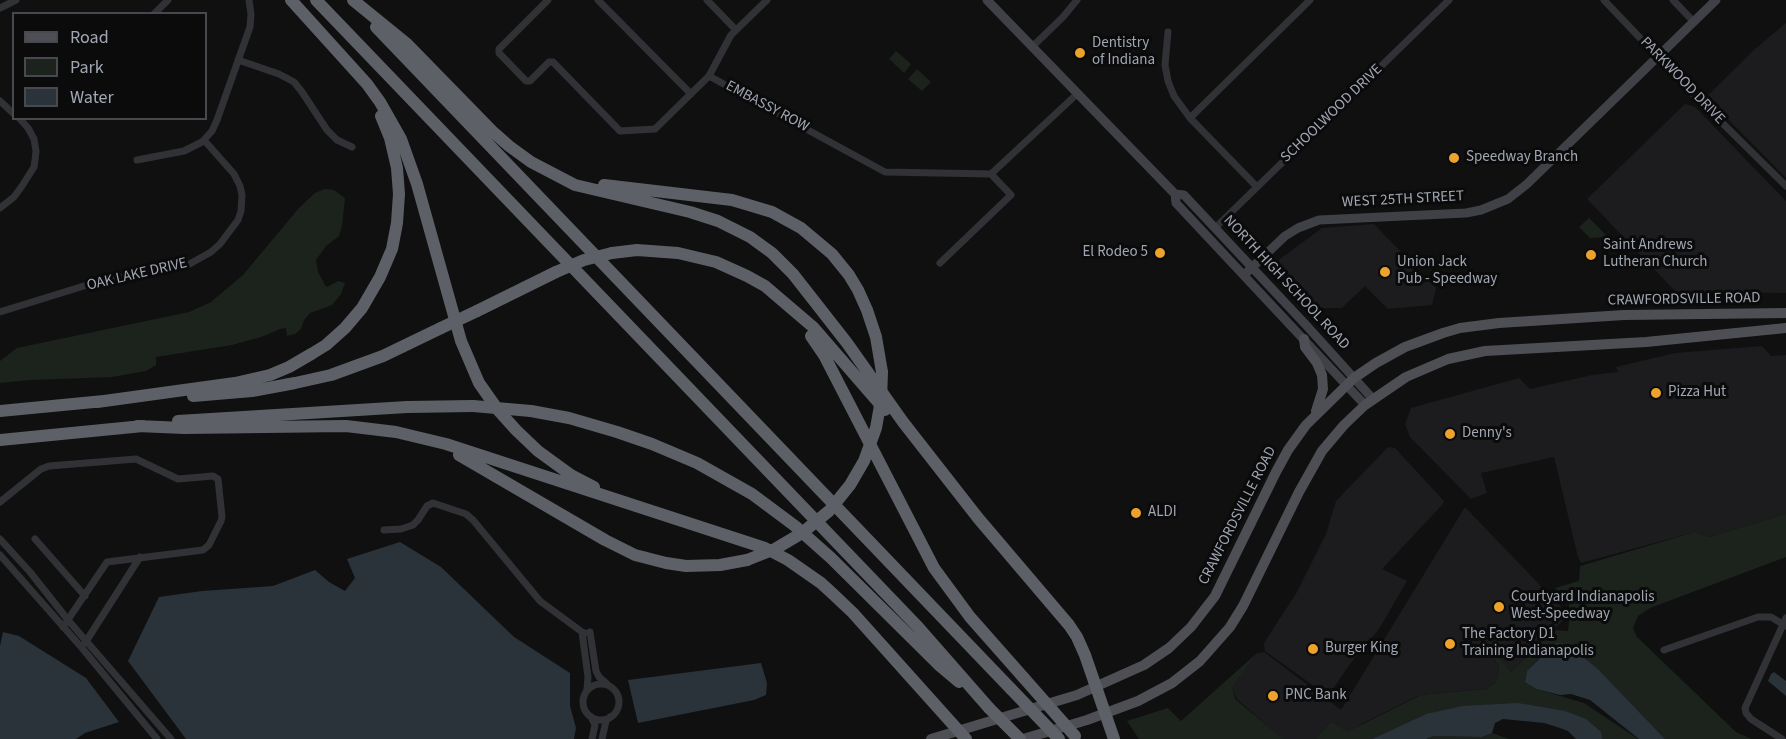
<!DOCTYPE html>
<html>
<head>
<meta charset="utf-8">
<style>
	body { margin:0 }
	#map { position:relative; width:1786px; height:739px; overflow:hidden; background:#101011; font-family:"Source Sans 3",sans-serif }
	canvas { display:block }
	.legend { position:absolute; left:12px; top:12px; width:195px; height:108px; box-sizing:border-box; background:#0b0b0c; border:2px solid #47494e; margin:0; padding:8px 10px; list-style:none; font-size:18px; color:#a1a7b2 }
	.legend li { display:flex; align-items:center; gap:12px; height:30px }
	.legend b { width:30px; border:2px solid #47494e }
</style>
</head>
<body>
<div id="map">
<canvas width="1786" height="739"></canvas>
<ul class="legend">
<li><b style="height:8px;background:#4d4f55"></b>Road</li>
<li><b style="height:16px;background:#1c231d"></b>Park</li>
<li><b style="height:16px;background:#2a3339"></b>Water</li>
</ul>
</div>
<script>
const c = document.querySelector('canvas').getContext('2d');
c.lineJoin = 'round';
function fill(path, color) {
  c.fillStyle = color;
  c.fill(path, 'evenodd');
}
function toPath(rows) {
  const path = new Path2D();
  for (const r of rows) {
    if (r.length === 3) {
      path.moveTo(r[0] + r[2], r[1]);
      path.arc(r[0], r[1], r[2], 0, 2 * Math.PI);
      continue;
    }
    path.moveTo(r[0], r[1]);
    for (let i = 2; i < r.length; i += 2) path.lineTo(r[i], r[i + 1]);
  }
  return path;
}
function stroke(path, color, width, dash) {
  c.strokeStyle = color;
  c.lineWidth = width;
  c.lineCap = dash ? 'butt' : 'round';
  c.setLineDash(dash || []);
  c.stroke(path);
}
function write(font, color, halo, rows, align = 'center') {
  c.font = font + ' "Source Sans 3",sans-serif';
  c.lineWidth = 6;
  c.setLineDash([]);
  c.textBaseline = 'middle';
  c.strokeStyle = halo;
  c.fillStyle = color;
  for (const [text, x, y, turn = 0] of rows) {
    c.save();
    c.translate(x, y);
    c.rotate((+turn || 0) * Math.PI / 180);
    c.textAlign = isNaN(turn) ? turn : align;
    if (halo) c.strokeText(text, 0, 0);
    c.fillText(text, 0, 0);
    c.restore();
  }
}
const built = toPath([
	[1786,23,1786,178,1706,97,1755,49],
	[1685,104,1695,107,1786,201,1786,293,1676,292,1587,199],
	[1374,224,1436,288,1432,305,1388,309,1365,286,1342,308,1322,308,1301,295,1297,298,1273,271,1280,259,1322,228],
	[1762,346,1771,356,1786,355,1786,514,1709,537,1695,532,1581,563,1578,557,1554,457,1481,473,1487,493,1471,499,1410,437,1405,424,1411,408,1519,378,1530,389,1592,375,1618,372,1616,367,1675,353],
	[1388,447,1395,448,1444,501,1442,505,1382,569,1407,581,1379,629,1350,664,1328,696,1265,651,1264,643,1297,592,1326,534,1336,501],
	[1465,507,1561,607,1564,619,1511,672,1496,657,1494,660,1499,667,1498,676,1496,682,1485,689,1420,695,1365,722,1347,733,1336,723,1329,723,1316,739,1282,739,1237,699,1231,687,1257,653,1264,652,1341,710]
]);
const green = toPath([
	[896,51,911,64,904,73,889,59],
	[917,69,931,82,922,91,908,79],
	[325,189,334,190,345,198,342,226,339,236,326,246,316,260,318,272,325,285,327,287,338,281,345,283,341,294,332,305,310,313,304,320,301,329,295,334,287,336,286,328,280,329,261,337,232,345,156,357,156,365,146,371,112,377,30,380,0,383,0,361,17,348,189,312,211,302,243,275,299,208,315,193],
	[1589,218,1608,237,1590,238,1579,227],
	[1786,514,1786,557,1650,608,1638,616,1633,628,1637,637,1736,732,1751,739,1665,739,1599,670,1568,644,1557,643,1540,657,1527,671,1525,682,1536,689,1584,703,1638,739,1601,739,1575,715,1426,714,1372,739,1316,739,1329,723,1335,723,1347,732,1421,695,1486,689,1496,682,1498,676,1499,667,1494,659,1497,656,1511,672,1554,630,1568,631,1570,614,1569,604,1555,588,1579,581,1580,566,1695,532,1709,537],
	[1257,653,1232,687,1235,699,1283,739,1139,739,1127,721,1168,708,1181,721],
	[1492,733,1509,739,1426,739,1433,736,1482,737]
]);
const water = toPath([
	[400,542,441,567,514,637,570,673,570,706,576,728,574,739,186,739,128,661,159,597,202,591,273,586,315,570,329,582,345,591,355,578,347,559],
	[3,632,19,636,86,678,119,722,85,733,76,739,0,739,0,646],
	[1557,643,1568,644,1599,670,1665,739,1639,739,1590,700,1571,694,1560,695,1536,689,1528,684,1525,682,1527,671,1548,650],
	[761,663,767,683,766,695,754,700,638,723,628,680],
	[1774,672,1786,681,1786,696,1768,681,1771,674],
	[1518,703,1565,711,1586,719,1601,732,1602,739,1576,739,1568,731,1557,727,1544,723,1503,719,1495,723,1492,733,1482,737,1433,736,1426,739,1372,739,1426,714,1463,706]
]);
const street = toPath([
	[548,0,499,49,499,53,526,81,530,81,549,62,553,62,620,131,655,129,709,76,731,35,767,0],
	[598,0,691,94],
	[707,0,736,30],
	[1604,0,1696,97,1786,186],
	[1673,0,1694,22],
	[0,8,16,0],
	[154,14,168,0],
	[1168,32,1165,65,1168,81,1174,96,1190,118,1257,187],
	[1032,47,1063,17,1077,0],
	[238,60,279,74,294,82,302,92,327,130,337,140,352,147],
	[709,76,885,172,991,174,1011,195,940,263],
	[0,101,14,114],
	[1190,118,1310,0],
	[137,160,184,151,202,142,212,131,217,120,250,27,251,14,249,0],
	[991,174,1077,94],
	[0,208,14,197,22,186,34,167,35,160,36,151,34,139,28,128,19,118],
	[1215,228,1449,0],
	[0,312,100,281,186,266,211,252,220,244,238,220,241,211,242,195,240,186,234,174,204,140],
	[0,502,41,469,49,466,136,459,178,479,213,476,218,479,222,517,221,521,209,545,203,550,107,562,63,627],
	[384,530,401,529,413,525,418,520,427,506,433,503,466,514,473,520,540,601,582,632,585,633],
	[0,539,30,572,68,620,171,739],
	[35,539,85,596],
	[0,555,82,648,157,739],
	[582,632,588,677,587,689],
	[590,632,596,671,599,677,607,684],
	[85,643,140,557],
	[1664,650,1758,617,1771,617,1786,626],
	[601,702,18],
	[591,717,595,725,592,739],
	[602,739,606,721,610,717],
	[1782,739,1751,719,1746,713,1745,708,1786,618]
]);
const secondary = toPath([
	[987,0,1175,194,1176,203,1365,405],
	[1175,194,1184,195,1306,325,1372,398],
	[1244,275,1285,236,1298,228,1319,220,1466,213,1481,210,1508,199,1527,184,1716,0]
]);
const primary = toPath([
	[1304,339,1305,347,1317,363,1322,375,1323,389,1316,411],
	[931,739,1077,695,1144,665,1169,648,1191,627,1215,596,1276,472,1288,450,1306,425,1354,378,1376,363,1405,347,1443,333,1460,328,1499,323,1624,315,1786,313],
	[1023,739,1087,720,1138,701,1172,683,1200,661,1230,627,1243,606,1299,492,1322,451,1344,425,1365,405,1406,377,1448,359,1485,351,1646,342,1786,328]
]);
const highway = toPath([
	[291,0,367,84,380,102,401,139,417,184,461,341,479,383,498,410,516,430,538,451,571,475,594,487],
	[316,0,918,627,989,708],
	[353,0,407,44,492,131,509,146,531,162,575,185,690,212,718,221,750,237,772,253,793,274,847,343,903,422,978,518,1069,625,1077,637,1085,655,1114,739],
	[376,27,1011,689],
	[604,185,732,200,772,212,801,228,832,254,849,275,858,290,867,310,876,337,882,372],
	[612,253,637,250,678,253,716,262,747,276,765,286,813,327,885,410],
	[477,311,556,272],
	[811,336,824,355,934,568,970,617,1023,677],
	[193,396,252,391,295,383,331,375,383,356,441,328],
	[97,402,235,383,270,375,289,367,313,353,326,345,345,328,362,308,380,277,392,249,397,223,399,194,397,168,390,138,381,116],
	[0,411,104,401],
	[531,411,569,418,617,432,652,444,697,463,752,494,795,526,831,558,940,666,959,682],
	[178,421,407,407,473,406],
	[137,426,184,428,346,426,396,432,446,444,765,548,788,560,821,583,833,594,853,613,966,739],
	[0,440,143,426],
	[459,455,605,540,635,555,666,563,686,566,720,565,747,560]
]);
const highwayBridge = toPath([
	[556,272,584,260,612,253],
	[441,328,477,311],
	[473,406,531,411],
	[747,560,775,549,802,533,829,511,850,485,864,461,876,428,881,400,882,372],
	[1023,677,1075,736],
	[1011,689,1059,739],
	[989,708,1020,739]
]);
const markers = [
	[1080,53,6,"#eda22b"],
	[1454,158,6,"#eda22b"],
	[1160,253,6,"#eda22b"],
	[1591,255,6,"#eda22b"],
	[1385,272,6,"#eda22b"],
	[1656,393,6,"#eda22b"],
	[1450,434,6,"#eda22b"],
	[1136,513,6,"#eda22b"],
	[1499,607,6,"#eda22b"],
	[1450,644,6,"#eda22b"],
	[1313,649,6,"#eda22b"],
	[1273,696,6,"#eda22b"]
];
const poiNames = [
	["Dentistry",1092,44],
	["of Indiana",1092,61],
	["Speedway Branch",1466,158],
	["Saint Andrews",1603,246],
	["Lutheran Church",1603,263],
	["El Rodeo 5",1148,253,"right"],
	["Union Jack",1397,263],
	["Pub - Speedway",1397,280],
	["Pizza Hut",1668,393],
	["Denny's",1462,434],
	["ALDI",1148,513],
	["Courtyard Indianapolis",1511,598],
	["West-Speedway",1511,615],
	["The Factory D1",1462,635],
	["Training Indianapolis",1462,652],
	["Burger King",1325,649],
	["PNC Bank",1285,696]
];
const streetNames = [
	["PARKWOOD DRIVE",1682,81,46],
	["EMBASSY ROW",767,107,28],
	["SCHOOLWOOD DRIVE",1332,114,-44],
	["WEST 25TH STREET",1403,200,-3],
	["OAK LAKE DRIVE",137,275,-13],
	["NORTH HIGH SCHOOL ROAD",1286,283,47],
	["CRAWFORDSVILLE ROAD",1684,300,-1],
	["CRAWFORDSVILLE ROAD",1238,516,-63]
];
fill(built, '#1c1c1e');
fill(green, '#1c231d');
fill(water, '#2a3339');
stroke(street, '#313236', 7);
stroke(secondary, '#3f4146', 9);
stroke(primary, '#4d4f55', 10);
stroke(highway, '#5d6067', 12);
stroke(highwayBridge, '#5d6067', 12);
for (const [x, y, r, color] of markers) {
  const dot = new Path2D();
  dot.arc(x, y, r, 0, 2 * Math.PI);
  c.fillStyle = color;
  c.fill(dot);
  stroke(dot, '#0b0b0c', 2);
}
write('15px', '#a1a7b2', '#0b0b0c', poiNames, 'left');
write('15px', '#a1a7b2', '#0b0b0c', streetNames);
</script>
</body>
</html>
